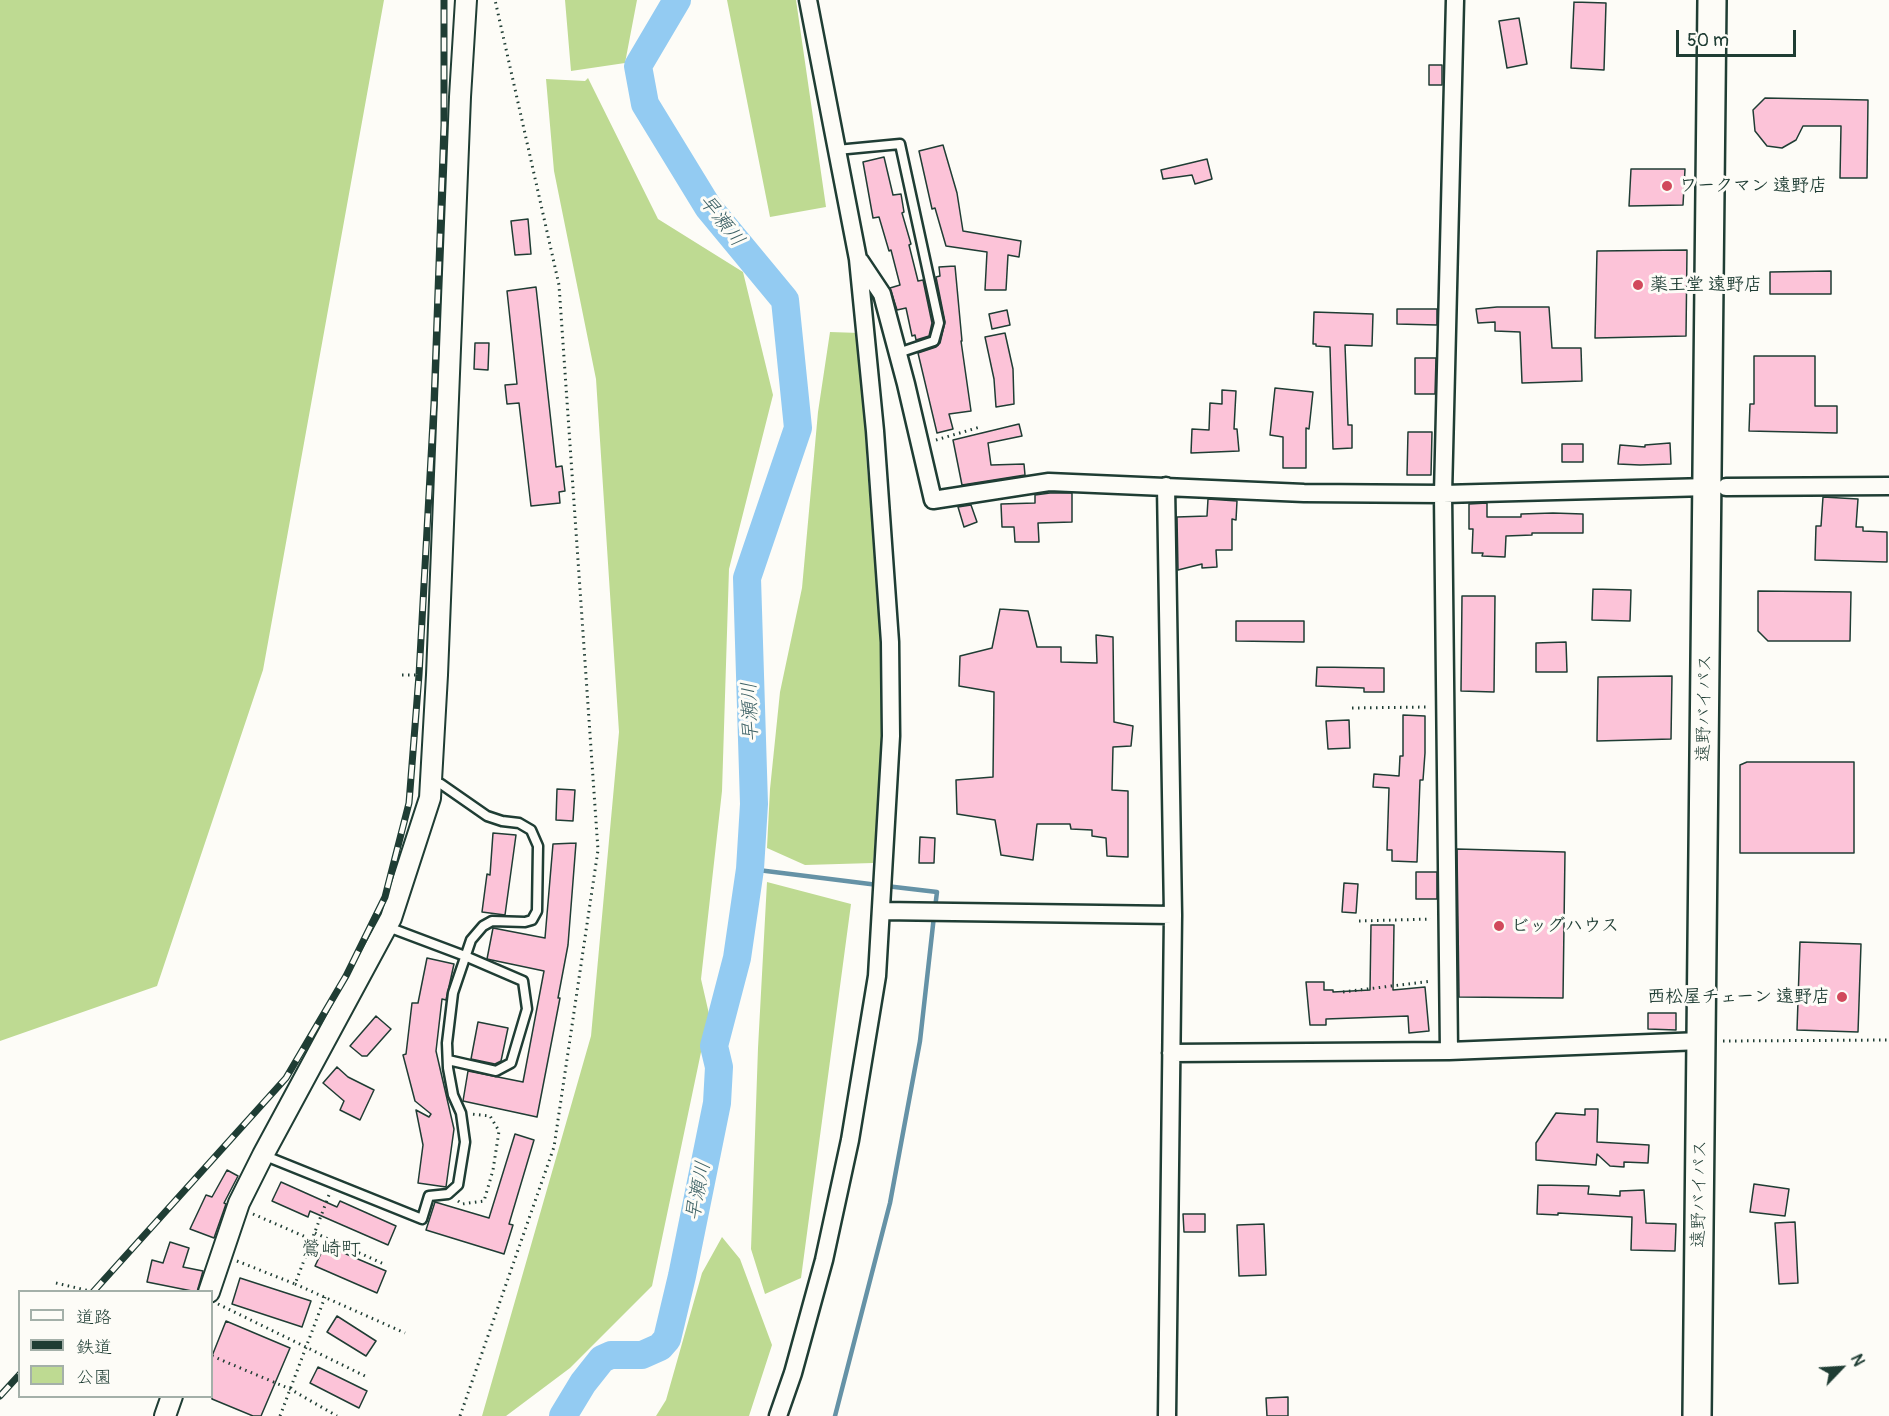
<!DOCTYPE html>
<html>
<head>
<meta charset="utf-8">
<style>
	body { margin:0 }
	#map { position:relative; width:1889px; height:1416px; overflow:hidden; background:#fdfcf7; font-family:Pangolin,"Klee One",sans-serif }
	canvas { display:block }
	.legend { position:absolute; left:18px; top:1290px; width:195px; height:108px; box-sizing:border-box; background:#fdfcf7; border:2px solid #a4b0a9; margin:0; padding:8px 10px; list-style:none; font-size:18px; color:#1f3d34 }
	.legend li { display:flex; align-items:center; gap:12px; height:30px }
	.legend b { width:30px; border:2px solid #a4b0a9 }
	.north { position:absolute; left:1811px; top:1338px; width:60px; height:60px; -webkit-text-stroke:4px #fdfcf7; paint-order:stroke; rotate:65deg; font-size:16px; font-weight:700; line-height:24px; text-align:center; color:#1f3d34 }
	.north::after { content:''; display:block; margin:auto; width:21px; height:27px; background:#1f3d34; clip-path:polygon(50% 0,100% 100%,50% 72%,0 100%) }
	.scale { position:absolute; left:1676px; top:30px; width:120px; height:27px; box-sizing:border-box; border:3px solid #1f3d34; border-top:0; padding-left:8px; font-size:18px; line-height:21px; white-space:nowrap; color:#1f3d34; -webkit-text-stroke:4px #fdfcf7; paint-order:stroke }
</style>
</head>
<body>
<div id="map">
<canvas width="1889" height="1416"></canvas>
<ul class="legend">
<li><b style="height:8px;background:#fdfcf7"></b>道路</li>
<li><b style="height:8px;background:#1f3d34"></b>鉄道</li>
<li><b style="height:16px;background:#beda92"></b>公園</li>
</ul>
<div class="north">N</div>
<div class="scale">50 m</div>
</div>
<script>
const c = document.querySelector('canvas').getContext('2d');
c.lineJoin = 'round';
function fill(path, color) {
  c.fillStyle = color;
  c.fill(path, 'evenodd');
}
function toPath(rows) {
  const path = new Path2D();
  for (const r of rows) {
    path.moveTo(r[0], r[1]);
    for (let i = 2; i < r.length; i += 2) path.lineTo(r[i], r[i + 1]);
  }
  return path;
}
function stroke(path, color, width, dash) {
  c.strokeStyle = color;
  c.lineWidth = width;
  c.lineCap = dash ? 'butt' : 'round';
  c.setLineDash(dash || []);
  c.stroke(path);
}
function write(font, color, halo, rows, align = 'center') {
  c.font = font + ' Pangolin,"Klee One",sans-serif';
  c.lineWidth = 6;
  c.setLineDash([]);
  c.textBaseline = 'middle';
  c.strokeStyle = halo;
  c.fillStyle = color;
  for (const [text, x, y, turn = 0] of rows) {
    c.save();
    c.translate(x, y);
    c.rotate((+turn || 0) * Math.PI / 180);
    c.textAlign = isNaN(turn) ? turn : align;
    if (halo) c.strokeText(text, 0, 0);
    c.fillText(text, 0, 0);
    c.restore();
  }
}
const green = toPath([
	[0,0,384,0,263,670,157,986,0,1041],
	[565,0,637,0,625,63,571,71],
	[727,0,796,0,826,207,770,217],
	[588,78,658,219,743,272,773,395,729,569,722,791,701,979,709,1014,652,1286,570,1368,506,1416,482,1416,591,1036,619,732,596,379,554,171,546,79,585,81],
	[830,332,860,333,867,468,881,629,883,750,873,863,805,865,767,848,770,789,780,692,802,588,818,412],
	[767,882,851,904,801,1278,765,1294,751,1249,758,1048],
	[722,1237,740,1259,772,1345,749,1416,656,1416,666,1400,702,1273]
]);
const stream = toPath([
	[750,869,878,885],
	[886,886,937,892,935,908],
	[835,1416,890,1203,920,1041,934,916]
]);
const river = toPath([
	[563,1416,583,1383,602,1359,611,1355,642,1355,660,1347,667,1339,682,1276,717,1103,719,1067,714,1046,737,958,750,869,754,804,747,578,798,428,785,300,708,207,645,104,638,66,677,0]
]);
const building = toPath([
	[1574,2,1606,3,1604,70,1571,68,1574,2],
	[1519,18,1527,64,1507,68,1499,21,1519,18],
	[1429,65,1442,65,1442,85,1429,85,1429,65],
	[1765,98,1868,100,1867,178,1840,178,1841,126,1803,126,1796,140,1782,148,1767,146,1755,131,1753,110,1765,98],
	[943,145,957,193,963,231,1021,241,1019,257,1008,255,1006,290,985,290,987,252,946,246,935,208,932,209,919,151,943,145],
	[884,157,893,195,901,194,904,212,902,213,911,244,909,245,918,281,923,280,932,323,929,336,916,340,915,335,912,336,906,308,897,310,890,288,900,285,891,250,889,251,879,217,873,218,863,162,884,157],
	[1207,159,1212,179,1195,184,1192,175,1163,179,1161,170,1207,159],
	[1631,169,1685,169,1683,205,1629,206,1631,169],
	[528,219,531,254,515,255,511,221,528,219],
	[1687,250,1686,336,1595,338,1597,251,1687,250],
	[955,266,962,341,961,341,971,411,949,414,953,429,937,433,918,353,936,347,940,343,945,322,936,277,940,276,939,267,955,266],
	[1831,271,1831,294,1770,294,1770,272,1831,271],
	[536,287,556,467,562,466,565,491,559,492,560,503,531,506,519,403,507,404,505,385,517,384,507,291,536,287],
	[1497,307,1549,307,1552,348,1581,348,1582,381,1522,383,1520,332,1495,331,1495,322,1478,323,1476,309,1497,307],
	[1397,309,1437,309,1437,325,1397,324,1397,309],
	[1007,310,1010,325,992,329,989,314,1007,310],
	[1314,312,1373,314,1372,346,1345,345,1348,425,1352,425,1352,448,1333,449,1330,347,1316,346,1316,344,1313,344,1314,312],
	[1005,333,1013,369,1014,404,996,407,994,379,985,337,1005,333],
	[475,343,489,343,488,370,474,369,475,343],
	[1754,356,1815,356,1815,406,1837,406,1837,433,1749,431,1750,404,1754,404,1754,356],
	[1415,358,1436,358,1435,394,1415,394,1415,358],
	[1275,388,1313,392,1309,429,1306,428,1306,468,1283,468,1283,437,1270,435,1275,388],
	[1222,390,1236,391,1234,429,1237,429,1239,451,1191,453,1192,429,1209,430,1210,403,1222,404,1222,390],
	[1019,424,1022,436,988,443,991,465,1024,464,1025,475,962,485,953,440,1019,424],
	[1408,432,1432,432,1431,475,1407,475,1408,432],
	[1670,443,1671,464,1640,465,1618,464,1620,445,1645,447,1645,445,1670,443],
	[1562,444,1583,444,1583,462,1562,462,1562,444],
	[1050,493,1072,493,1072,522,1038,523,1039,542,1015,542,1014,527,1002,527,1001,504,1035,503,1035,495,1050,493],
	[1823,497,1858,499,1856,527,1863,527,1863,531,1887,532,1887,562,1815,560,1816,526,1821,526,1823,497],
	[1208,499,1237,501,1236,520,1232,519,1232,550,1216,550,1217,567,1202,568,1202,564,1178,570,1177,517,1207,516,1208,499],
	[1487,503,1487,517,1521,517,1521,514,1553,513,1583,514,1583,533,1532,533,1532,535,1506,536,1505,557,1482,556,1483,553,1472,553,1473,529,1469,529,1469,504,1487,503],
	[971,505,977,522,964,527,958,507,971,505],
	[1593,589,1631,590,1630,621,1592,620,1593,589],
	[1758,591,1851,592,1850,641,1768,641,1758,631,1758,591],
	[1462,596,1495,596,1494,692,1461,691,1462,596],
	[1000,609,1028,611,1037,647,1061,647,1061,662,1097,663,1096,635,1113,637,1114,722,1133,726,1131,746,1113,747,1112,790,1128,791,1128,857,1107,856,1106,838,1092,836,1092,830,1071,829,1070,824,1037,824,1033,860,1001,855,995,820,957,814,956,780,993,777,994,692,959,686,960,656,992,648,1000,609],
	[1236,621,1304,621,1304,642,1236,641,1236,621],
	[1566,642,1567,672,1536,672,1536,643,1566,642],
	[1317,667,1384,668,1384,692,1364,692,1364,688,1316,686,1317,667],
	[1672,676,1671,739,1597,741,1598,677,1672,676],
	[1403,715,1425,716,1425,753,1423,780,1420,780,1417,862,1392,861,1392,850,1387,850,1389,788,1373,787,1374,774,1399,776,1400,756,1403,756,1403,715],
	[1349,720,1350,748,1328,749,1326,721,1349,720],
	[1747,762,1854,762,1854,853,1740,853,1740,765,1747,762],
	[557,789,575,790,573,821,556,820,557,789],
	[493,833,516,835,505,915,482,912,487,874,490,875,493,833],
	[920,837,935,838,934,863,919,863,920,837],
	[576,843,568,945,558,998,560,998,537,1117,463,1101,468,1071,523,1082,544,971,487,959,493,928,545,938,553,844,576,843],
	[1457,849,1565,852,1563,998,1459,997,1457,849],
	[1416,872,1437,872,1437,899,1416,899,1416,872],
	[1344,883,1358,884,1356,913,1342,912,1344,883],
	[1371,925,1394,925,1393,990,1425,987,1429,1031,1409,1033,1408,1016,1326,1019,1326,1025,1310,1025,1306,982,1324,982,1324,990,1333,990,1333,992,1370,990,1371,925],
	[1800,942,1861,944,1858,1032,1797,1030,1800,942],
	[427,958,454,964,446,1000,442,999,436,1051,454,1129,446,1187,418,1183,423,1145,416,1110,429,1117,431,1114,415,1101,403,1055,406,1054,412,1003,418,1003,427,958],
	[1648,1013,1676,1013,1676,1030,1648,1029,1648,1013],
	[376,1016,391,1029,367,1056,362,1056,350,1046,376,1016],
	[478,1022,508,1028,501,1061,495,1064,471,1059,478,1022],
	[337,1067,348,1077,374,1090,360,1120,340,1110,344,1101,323,1083,337,1067],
	[1585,1109,1598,1109,1597,1142,1649,1145,1648,1163,1624,1162,1624,1167,1610,1166,1597,1154,1596,1165,1536,1160,1536,1143,1556,1113,1585,1115,1585,1109],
	[515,1134,534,1140,509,1224,513,1225,504,1254,426,1230,435,1202,489,1218,515,1134],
	[227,1170,238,1176,224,1203,226,1204,214,1238,190,1229,206,1195,212,1197,227,1170],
	[281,1182,337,1207,340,1201,396,1226,388,1245,310,1211,308,1217,272,1201,281,1182],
	[1754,1184,1789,1189,1785,1216,1750,1212,1754,1184],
	[1538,1185,1589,1186,1588,1194,1620,1196,1620,1191,1644,1190,1646,1223,1676,1224,1675,1251,1631,1250,1632,1217,1558,1213,1558,1215,1537,1214,1538,1185],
	[1183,1214,1205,1214,1205,1232,1184,1232,1183,1214],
	[1795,1222,1798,1283,1779,1284,1775,1223,1795,1222],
	[1264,1224,1266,1275,1239,1276,1237,1225,1264,1224],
	[170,1242,189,1248,183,1267,203,1271,197,1292,147,1282,152,1260,163,1263,170,1242],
	[325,1245,386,1271,377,1293,315,1266,325,1245],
	[240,1278,311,1301,302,1327,232,1304,240,1278],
	[337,1316,376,1341,366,1356,327,1332,337,1316],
	[226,1321,290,1348,261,1416,253,1416,212,1399,212,1356,226,1321],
	[318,1367,367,1391,359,1408,310,1383,318,1367],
	[1288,1397,1288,1416,1267,1416,1266,1398,1288,1397]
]);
const path = toPath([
	[936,440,980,427],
	[402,675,420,675],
	[1352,708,1429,707],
	[1359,921,1431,919],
	[1343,992,1432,981],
	[1723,1041,1889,1040],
	[458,1201,462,1204,484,1201,493,1170,499,1131,490,1116,471,1114],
	[253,1214,308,1238],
	[315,1233,384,1264],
	[237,1261,295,1284,329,1195],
	[56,1283,94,1292],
	[295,1284,405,1333],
	[218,1304,365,1376],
	[212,1356,290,1389,337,1416],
	[280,1416,325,1297],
	[460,1416,554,1147,598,850,559,285,495,0]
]);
const service = toPath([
	[837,150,900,144,939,323,934,341,898,353],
	[388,927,465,956,523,981,527,1009,511,1063,496,1071,448,1060],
	[263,1155,422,1219,429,1196,448,1194,458,1185,465,1142,461,1113,453,1095,448,1068,447,1043,453,993,471,940,483,926,492,921,525,922,532,920,537,911,538,846,531,830,519,823,502,821,487,816,441,784]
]);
const minor = toPath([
	[860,261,882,294,906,384,933,500,1049,482,1304,493,1443,494,1708,487],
	[1166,486,1173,915,1167,1416],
	[1726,487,1889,486],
	[881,911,1173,915],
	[1449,1051,1443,494,1455,0],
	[1171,1053,1449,1051,1701,1041],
	[778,1416,793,1373,824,1260,850,1140,877,976,891,736,890,642,875,431,858,259,808,0]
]);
const tertiary = toPath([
	[209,1292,239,1203,263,1155,391,918,430,798,437,675,460,97,466,0],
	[165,1416,172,1396]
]);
const trunk = toPath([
	[1697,1416,1712,0]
]);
const rail = toPath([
	[93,1292,286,1078,346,976,385,897,409,803,419,675,434,403,444,125,444,0],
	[0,1396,20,1374]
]);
const markers = [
	[1667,186,6,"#d1495b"],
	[1638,285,6,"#d1495b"],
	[1499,926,6,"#d1495b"],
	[1842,997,6,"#d1495b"]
];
const poiNames = [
	["ワークマン 遠野店",1679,186],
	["薬王堂 遠野店",1650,285],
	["ビッグハウス",1511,926],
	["西松屋チェーン 遠野店",1830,997,"right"]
];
const streetNames = [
	["遠野バイパス",1705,708,-89],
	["遠野バイパス",1700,1194,-89]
];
const waterNames = [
	["早瀬川",721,221,52],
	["早瀬川",751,712,-92],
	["早瀬川",699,1191,-79]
];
const neighbourhoodNames = [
	["鶯崎町",331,1250]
];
fill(green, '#beda92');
stroke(stream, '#6592a6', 4.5);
stroke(river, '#93cbf2', 28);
fill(building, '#fcc3d8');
stroke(building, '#1f3d34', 1.5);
stroke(service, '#1f3d34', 13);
stroke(minor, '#1f3d34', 21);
stroke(tertiary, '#1f3d34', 24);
stroke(trunk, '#1f3d34', 32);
stroke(path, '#1f3d34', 3, [1.5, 4.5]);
stroke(service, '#fdfcf7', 8);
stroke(minor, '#fdfcf7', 16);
stroke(tertiary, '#fdfcf7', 20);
stroke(trunk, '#fdfcf7', 27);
stroke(rail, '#1f3d34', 7);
stroke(rail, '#fdfcf7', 4.5, [14]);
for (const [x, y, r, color] of markers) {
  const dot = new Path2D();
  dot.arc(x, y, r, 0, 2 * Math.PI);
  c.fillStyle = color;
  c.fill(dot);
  stroke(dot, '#fdfcf7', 2);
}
write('bold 18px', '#1f3d34', '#fdfcf7', poiNames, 'left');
write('18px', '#1f3d34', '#fdfcf7', streetNames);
write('italic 20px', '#3c6064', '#fdfcf7', waterNames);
write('20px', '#1f3d34', '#fdfcf7', neighbourhoodNames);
</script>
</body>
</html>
